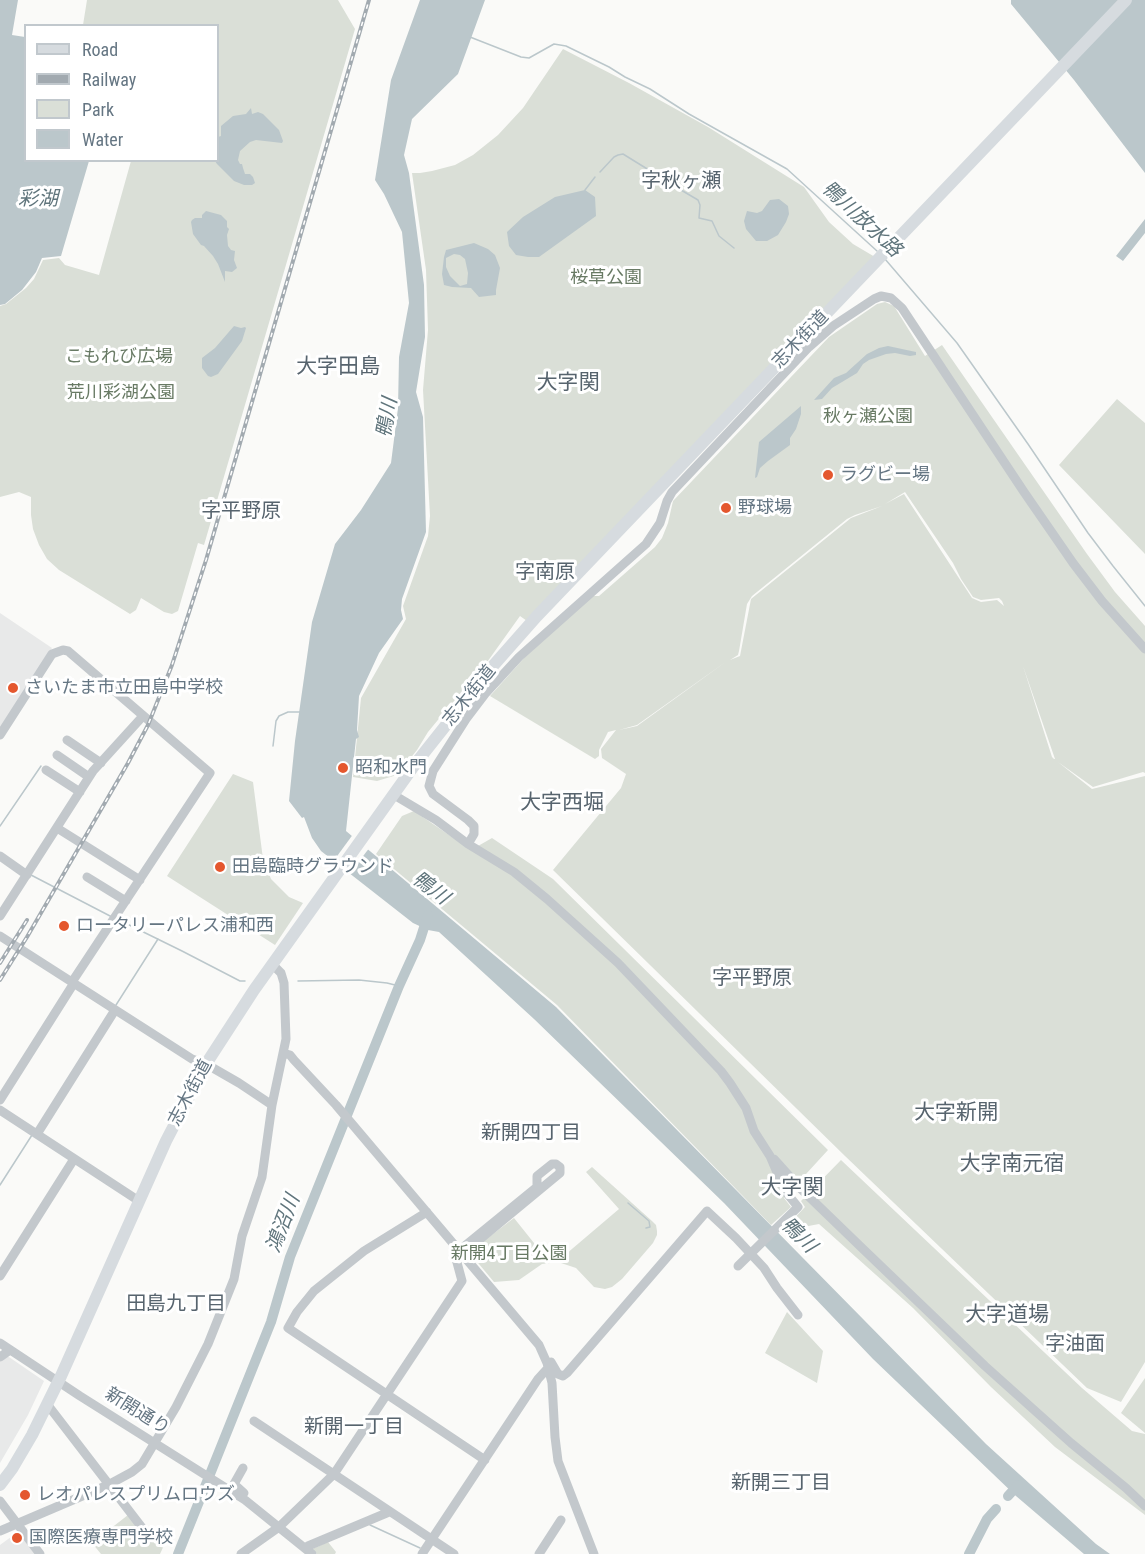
<!DOCTYPE html>
<html>
<head>
<meta charset="utf-8">
<style>
	body { margin:0 }
	#map { position:relative; width:1145px; height:1554px; overflow:hidden; background:#fafaf8; font-family:"Roboto Condensed",sans-serif }
	canvas { display:block }
	.legend { position:absolute; left:24px; top:24px; width:195px; height:138px; box-sizing:border-box; background:#fff; border:2px solid #c1c8cd; margin:0; padding:8px 10px; list-style:none; font-size:18px; color:#657683 }
	.legend li { display:flex; align-items:center; gap:12px; height:30px }
	.legend b { width:30px; border:2px solid #c1c8cd }
</style>
</head>
<body>
<div id="map">
<canvas width="1145" height="1554"></canvas>
<ul class="legend">
<li><b style="height:8px;background:#d6dbdf"></b>Road</li>
<li><b style="height:8px;background:#a2aab0"></b>Railway</li>
<li><b style="height:16px;background:#dadfd7"></b>Park</li>
<li><b style="height:16px;background:#bbc7cb"></b>Water</li>
</ul>
</div>
<script>
const c = document.querySelector('canvas').getContext('2d');
c.lineJoin = 'round';
function fill(path, color) {
  c.fillStyle = color;
  c.fill(path, 'evenodd');
}
function toPath(rows) {
  const path = new Path2D();
  for (const r of rows) {
    path.moveTo(r[0], r[1]);
    for (let i = 2; i < r.length; i += 2) path.lineTo(r[i], r[i + 1]);
  }
  return path;
}
function stroke(path, color, width, dash) {
  c.strokeStyle = color;
  c.lineWidth = width;
  c.lineCap = dash ? 'butt' : 'round';
  c.setLineDash(dash || []);
  c.stroke(path);
}
function write(font, color, halo, rows, align = 'center') {
  c.font = font + ' "Roboto Condensed","Noto Sans JP",sans-serif';
  c.lineWidth = 6;
  c.setLineDash([]);
  c.textBaseline = 'middle';
  c.strokeStyle = halo;
  c.fillStyle = color;
  for (const [text, x, y, turn = 0] of rows) {
    c.save();
    c.translate(x, y);
    c.rotate((+turn || 0) * Math.PI / 180);
    c.textAlign = isNaN(turn) ? turn : align;
    if (halo) c.strokeText(text, 0, 0);
    c.fillText(text, 0, 0);
    c.restore();
  }
}
const built = toPath([
	[0,613,52,648,0,729],
	[6,1355,44,1381,28,1415,0,1463,0,1360],
	[19,1531,37,1554,0,1554,0,1545]
]);
const green = toPath([
	[87,0,338,0,355,29,204,545,198,543,178,611,172,614,164,612,141,598,136,610,130,614,59,570,47,559,39,545,33,529,31,515,31,497,19,492,0,497,0,306,6,304,26,288,34,279,43,260,59,258,65,265,99,275,131,161,218,160,218,26,83,25],
	[563,49,629,83,708,127,804,187,829,222,853,244,875,257,527,621,520,616,480,672,455,704,442,715,428,732,417,750,397,775,377,781,353,777,361,698,406,619,403,606,428,536,430,516,423,390,428,330,426,270,412,173,420,173,432,171,455,165,473,155,498,135,523,108],
	[885,302,894,306,925,356,942,345,1087,554,1115,592,1145,626,1145,773,1143,772,1093,787,1058,762,1092,789,1145,776,1145,1362,1121,1402,1087,1388,845,1156,553,870,621,788,626,774,602,758,601,749,616,730,608,732,599,750,599,756,595,759,490,696,525,657,592,596,599,596,655,547,662,538,668,523,673,501,829,337,877,304],
	[905,492,953,563,961,579,973,597,981,600,999,598,1002,601,1004,606,997,600,981,602,972,598,904,494,885,504],
	[882,506,851,518,751,599,740,656,730,660,738,655,739,651,747,604,752,596,847,519,855,515],
	[727,661,637,726,619,730,637,725],
	[1023,666,1055,759,1054,759,1052,757],
	[1117,399,1145,423,1145,554,1059,465],
	[233,774,253,782,263,859,271,879,289,897,303,903,275,945,167,876],
	[414,811,471,850,492,838,553,879,828,1150,784,1198,791,1207,771,1225,557,1005,376,854,402,816],
	[841,1160,1082,1388,1132,1431,1145,1434,1145,1515,1055,1447,991,1387,913,1308,819,1224,782,1231,805,1207,801,1201],
	[592,1167,652,1221,656,1225,657,1231,657,1235,653,1243,622,1279,612,1287,605,1289,594,1287,576,1268,561,1263,559,1260,619,1209,586,1172],
	[514,1218,550,1263,542,1264,519,1280,494,1282,469,1252],
	[787,1312,823,1351,817,1383,765,1353],
	[1145,1378,1145,1433,1121,1413],
	[128,1515,150,1542,166,1541,160,1554,101,1554,92,1543],
	[328,1542,336,1552,335,1554,317,1554,312,1549]
]);
const water = toPath([
	[0,0,18,0,12,35,25,37,26,160,89,161,61,256,42,258,36,272,22,290,5,304,0,305],
	[420,0,485,0,458,74,412,119,404,155,409,173,424,285,425,337,416,392,423,417,426,532,402,599,401,610,403,619,379,653,359,696,357,730,359,737,356,739,346,831,556,1007,986,1444,1096,1544,1110,1554,1084,1554,1016,1496,873,1359,724,1203,534,1019,439,932,428,930,413,923,321,851,312,838,304,817,302,818,289,801,295,741,312,622,335,544,361,510,391,463,398,408,399,357,409,303,402,232,384,194,375,180,391,80],
	[1011,0,1145,0,1145,173,1074,80,1011,4],
	[251,108,252,114,258,112,263,114,279,130,283,141,282,143,256,140,250,142,240,151,238,160,240,164,242,164,243,168,245,174,250,174,253,177,255,183,252,185,244,185,234,181,217,164,215,161,218,160,218,137,221,136,221,126,233,116,246,114],
	[585,190,595,197,596,216,539,257,528,257,516,255,509,246,507,232,523,217,555,197],
	[779,199,788,206,789,214,786,222,778,235,767,241,756,241,746,229,744,221,747,211,757,213,762,211,770,200],
	[206,211,221,215,227,221,227,227,229,229,227,235,228,246,231,250,235,251,234,260,237,268,232,272,225,271,225,282,218,264,213,256,204,246,201,245,193,234,191,222,192,220,195,218,202,218,202,215],
	[1145,219,1145,233,1123,261,1116,256],
	[474,243,488,249,495,255,500,268,496,290,496,295,479,297,471,288,452,287,444,285,442,274,444,257,446,250],
	[454,254,460,255,465,259,468,273,467,284,460,286,450,276,446,267,446,258],
	[234,326,241,328,245,327,246,328,242,341,218,374,211,377,208,376,202,368,202,358,215,348],
	[888,346,916,352,916,355,910,356,895,353,886,354,869,360,863,364,857,373,832,388,822,399,814,400,834,378,846,373,867,354,879,348],
	[801,406,801,414,796,429,790,438,790,445,768,461,760,468,757,477,755,478,759,442]
]);
const pier = toPath([
	[354,833,370,847,348,876,332,863]
]);
const stream = toPath([
	[470,37,521,57,529,58,554,44,566,46,609,67,625,77,650,89,689,114,787,169,877,251],
	[600,172,614,157,618,155,623,154,670,183],
	[585,190,595,177],
	[681,190,698,200,700,205,699,218,712,221,719,236,734,248],
	[885,259,957,343,1028,444,1088,533,1113,566,1145,606],
	[273,746,276,721,279,716,288,712,300,712],
	[0,826,41,766],
	[31,875,112,917],
	[119,920,182,951,240,981,245,981],
	[298,981,359,980,387,983,399,986],
	[116,1005,158,939],
	[0,1185,32,1135],
	[628,1203,649,1221,650,1227,646,1228],
	[370,1525,420,1548]
]);
const river = toPath([
	[1008,1496,1018,1485],
	[178,1554,271,1322,290,1257,399,986,420,940,428,915],
	[969,1554,987,1519,996,1509]
]);
const minor = toPath([
	[0,735,52,654,63,650,68,651,210,773,72,982],
	[67,740,101,763],
	[57,755,89,777],
	[46,770,80,792],
	[394,795,436,820,468,844,514,872,547,899,618,963,721,1071,730,1083,746,1108,754,1131,770,1156,785,1191,798,1207,738,1266],
	[57,828,140,880],
	[468,844,474,834,474,826,468,820,433,794,429,786,433,771,466,719,485,694,519,657,646,544,660,523,667,501,672,492,809,347,833,326,874,299,881,296,891,298,902,308,1024,492,1073,563,1102,601,1145,649],
	[0,856,27,875],
	[87,877,126,901],
	[0,916,93,771,143,716],
	[0,936,192,1059,206,1064,239,1083,272,1105],
	[283,1053,290,1055,294,1060,336,1105,539,1345,547,1363,552,1383,555,1437,558,1461,594,1554],
	[0,1100,74,983],
	[0,1110,139,1201],
	[37,1134,115,1010],
	[774,1159,801,1189,862,1248,985,1366,1071,1443,1126,1488,1145,1506],
	[427,1212,364,1251,314,1291,297,1312,288,1328,485,1460],
	[0,1276,74,1159],
	[0,1343,80,1396,245,1500,312,1554],
	[0,1357,10,1350],
	[547,1363,551,1362,558,1374,563,1376,567,1373,707,1211,736,1238,764,1268,777,1288,798,1315],
	[47,1404,150,1538],
	[254,1421,454,1554],
	[243,1468,234,1484,244,1493],
	[0,1501,40,1554],
	[0,1531,108,1485,132,1472,142,1464,176,1407,208,1344,234,1279,242,1236,262,1177,272,1105,286,1039,284,983,281,973,273,965],
	[306,1549,308,1546,389,1512],
	[241,1554,279,1527,334,1474,462,1281,455,1255,461,1249,537,1187,537,1176,552,1164,556,1164,560,1167,560,1173,462,1254],
	[422,1554,538,1379,548,1368],
	[539,1554,561,1520]
]);
const major = toPath([
	[0,1485,12,1469,32,1435,61,1376,166,1141,206,1064,254,990,416,763,492,667,537,616,1126,0]
]);
const rail = toPath([
	[0,963,27,920],
	[0,980,27,937,128,763,148,725,172,665,206,560,369,0]
]);
const markers = [
	[828,475,6,"#e4572e"],
	[726,508,6,"#e4572e"],
	[13,688,6,"#e4572e"],
	[343,768,6,"#e4572e"],
	[220,867,6,"#e4572e"],
	[64,926,6,"#e4572e"],
	[25,1495,6,"#e4572e"],
	[17,1538,6,"#e4572e"]
];
const parkNames = [
	["桜草公園",606,278],
	["こもれび広場",119,357],
	["荒川彩湖公園",121,393],
	["秋ヶ瀬公園",868,417],
	["新開4丁目公園",509,1254]
];
const streetNames = [
	["志木街道",801,340,-46],
	["志木街道",470,696,-51],
	["志木街道",191,1093,-62],
	["新開通り",137,1412,32]
];
const poiNames = [
	["ラグビー場",840,475],
	["野球場",738,508],
	["さいたま市立田島中学校",25,688],
	["昭和水門",355,768],
	["田島臨時グラウンド",232,867],
	["ロータリーパレス浦和西",76,926],
	["レオパレスプリムロウズ",37,1495],
	["国際医療専門学校",29,1538]
];
const neighbourhoodNames = [
	["字秋ヶ瀬",681,182],
	["字平野原",241,512],
	["字南原",545,573],
	["字平野原",752,979],
	["新開四丁目",531,1134],
	["田島九丁目",176,1305],
	["字油面",1075,1345],
	["新開一丁目",354,1428],
	["新開三丁目",781,1484]
];
const waterNames = [
	["彩湖",38,200],
	["鴨川放水路",861,220,43],
	["鴨川",388,418,-80],
	["鴨川",430,889,37],
	["鴻沼川",284,1224,-69],
	["鴨川",798,1236,45]
];
const quarterNames = [
	["大字田島",338,368],
	["大字関",568,384],
	["大字西堀",562,804],
	["大字新開",956,1114],
	["大字南元宿",1012,1165],
	["大字関",792,1189],
	["大字道場",1007,1316]
];
fill(built, '#e8e9e9');
fill(green, '#dadfd7');
fill(water, '#bbc7cb');
fill(pier, '#fafaf8');
stroke(stream, '#bbc7cb', 1.5);
stroke(river, '#bbc7cb', 10);
stroke(minor, '#c3c8cc', 9);
stroke(major, '#d6dbdf', 12);
stroke(rail, '#a2aab0', 4);
stroke(rail, '#fff', 1.5, [4.5]);
for (const [x, y, r, color] of markers) {
  const dot = new Path2D();
  dot.arc(x, y, r, 0, 2 * Math.PI);
  c.fillStyle = color;
  c.fill(dot);
  stroke(dot, '#fff', 2);
}
write('18px', '#687a64', '#fff', parkNames);
write('18px', '#657683', '#fff', streetNames);
write('18px', '#657683', '#fff', poiNames, 'left');
write('20px', '#57646e', '#fff', neighbourhoodNames);
write('italic 20px', '#60757c', '#fff', waterNames);
write('21px', '#57646e', '#fff', quarterNames);
</script>
</body>
</html>
